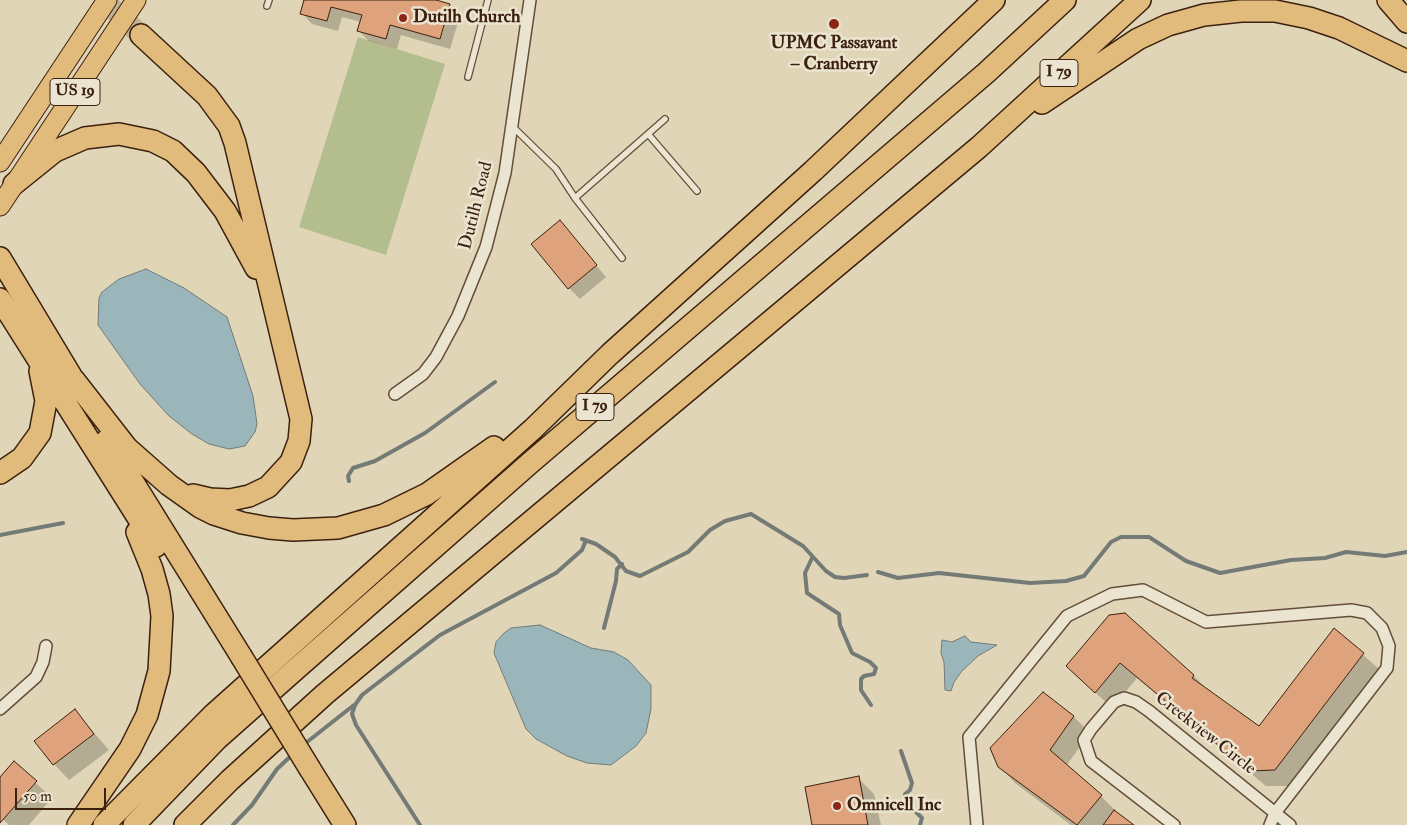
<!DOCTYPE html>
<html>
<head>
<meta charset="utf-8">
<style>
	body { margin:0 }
	#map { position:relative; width:1407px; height:825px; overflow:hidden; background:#e0d6b7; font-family:"IM FELL Double Pica",serif }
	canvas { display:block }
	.scale { position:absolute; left:15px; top:788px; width:91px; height:22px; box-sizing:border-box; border:2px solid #3c210f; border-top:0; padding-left:6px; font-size:15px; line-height:18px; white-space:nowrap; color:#3c210f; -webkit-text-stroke:4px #ebe4d0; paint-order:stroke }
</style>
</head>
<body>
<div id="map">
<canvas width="1407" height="825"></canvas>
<div class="scale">50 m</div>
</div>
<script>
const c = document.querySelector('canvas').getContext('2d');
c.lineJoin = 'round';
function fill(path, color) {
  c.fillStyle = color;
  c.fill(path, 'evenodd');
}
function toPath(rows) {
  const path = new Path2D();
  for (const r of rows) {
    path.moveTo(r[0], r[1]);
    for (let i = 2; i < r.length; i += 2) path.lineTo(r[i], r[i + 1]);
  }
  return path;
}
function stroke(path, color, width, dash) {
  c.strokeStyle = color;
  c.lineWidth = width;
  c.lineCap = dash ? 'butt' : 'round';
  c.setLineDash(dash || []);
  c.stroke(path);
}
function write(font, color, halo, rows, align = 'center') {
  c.font = font + ' "IM FELL Double Pica",serif';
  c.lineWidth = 5;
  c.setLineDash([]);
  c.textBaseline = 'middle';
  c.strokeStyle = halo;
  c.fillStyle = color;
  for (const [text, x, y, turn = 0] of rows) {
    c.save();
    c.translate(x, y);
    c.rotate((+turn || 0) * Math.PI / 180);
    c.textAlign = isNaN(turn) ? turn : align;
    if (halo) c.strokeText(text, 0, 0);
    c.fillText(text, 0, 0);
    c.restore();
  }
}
const green = toPath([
	[358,37,445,64,386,255,299,227]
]);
const water = toPath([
	[146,269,184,288,227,317,253,396,257,424,255,432,245,446,229,449,209,444,192,434,169,416,140,384,98,325,99,298,102,292,119,279,146,269],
	[540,625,591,648,614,652,628,660,651,685,651,709,646,733,636,746,611,765,587,763,567,756,536,739,526,729,494,653,496,642,504,633,511,628,540,625],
	[965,636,971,642,997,645,978,656,962,671,954,682,951,691,945,690,944,662,941,653,942,640,952,642,965,636]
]);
const shadow = toPath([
	[305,0,431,0,449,5,460,16,450,49,401,35,397,49,369,41,359,31,361,22,342,17,338,31,312,24,302,13],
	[560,222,606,277,580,299,569,288],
	[1109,616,1194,676,1210,692,1259,727,1334,629,1380,670,1291,786,1266,786,1137,678,1112,708,1084,682],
	[1043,694,1074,717,1090,733,1066,766,1101,796,1117,812,1116,813,1132,825,1071,825,1015,783,999,766],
	[75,711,109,750,69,780,54,764],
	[14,763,52,798,29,825,9,825,0,817,0,779],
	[858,778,874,794,881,825,813,825]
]);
const stream = toPath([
	[349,481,348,476,353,468,375,461,425,433,495,382],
	[0,535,63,523],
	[582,539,596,544,615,557,626,571,640,576,688,552,710,530,725,521,751,514,803,546,826,571,835,577,844,578,867,575],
	[812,558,805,573,807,593,839,614,840,625,852,653,870,662,876,668,874,674,864,676,861,679,861,690,871,705],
	[878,572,898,578,939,573,1030,583,1066,581,1084,576,1111,542,1121,537,1149,537,1186,561,1220,573,1291,560,1325,558,1346,552,1385,556,1407,552],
	[604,628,616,581,617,569,622,564],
	[302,746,354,705],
	[901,751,912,783,910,790,905,794,905,801,922,818,920,825],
	[233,825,252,805,277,769,293,754],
	[420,825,356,725,352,714,355,705,362,695,440,635,556,573,582,550,586,540]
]);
const building = toPath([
	[304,0,436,0,450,4,440,39,390,25,386,39,357,31,362,15,331,7,327,21,300,14,304,0],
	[560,220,597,265,568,289,531,244,560,220],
	[1125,613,1194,675,1192,678,1259,726,1334,628,1364,653,1275,770,1249,771,1120,663,1095,693,1066,666,1109,615,1125,613],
	[1043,692,1074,716,1050,750,1102,795,1077,825,998,767,990,748,1043,692],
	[75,709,94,734,53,765,34,741,75,709],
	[14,761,37,781,0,823,0,777,14,761],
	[859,776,868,825,812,825,805,787,859,776],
	[1114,810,1134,825,1103,825,1114,810]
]);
const motorwayTunnel = toPath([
	[103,0,141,35]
]);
const service = toPath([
	[267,6,269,0],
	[468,77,488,0],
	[512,126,556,169,575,198,665,119],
	[648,134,697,191],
	[575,198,622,258]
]);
const minor = toPath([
	[395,394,423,374,436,357,458,316,486,247,505,173,530,0],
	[0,709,36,677,43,662,46,646],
	[977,825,969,737,1067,616,1112,594,1143,590,1206,622,1351,610,1367,613,1382,628,1389,646,1387,668,1275,813,1270,825],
	[1174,825,1091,761,1084,740,1091,729,1114,702,1124,698,1136,702,1149,711,1290,825]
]);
const trunk = toPath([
	[0,162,107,0],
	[0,206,136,0]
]);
const motorway = toPath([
	[1388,0,1407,22],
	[141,35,207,96,229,126,235,143,301,419,299,441,291,462,268,487,249,496,230,500,210,499,193,495],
	[1042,103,1138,39,1168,25,1204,15,1241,11,1275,11,1309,18,1339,28,1407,61],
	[14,184,55,151,85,138,119,134,153,141,173,151,196,173,225,211,256,268],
	[0,258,80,391],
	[0,299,156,546],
	[74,380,127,448,169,485,200,507,214,514,242,523,269,528,293,530,338,528,384,515,427,494,494,447],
	[107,440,241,656],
	[0,473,22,458,40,433,46,401,40,371],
	[310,769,345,825],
	[78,825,130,749,147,715,159,671,162,616,159,594,152,569,137,532],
	[104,825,214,714,533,429,610,354,813,171,994,0],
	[134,825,217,739,296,669,530,463,986,73,1065,0],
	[185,825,230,780,325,694,979,147,1140,0]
]);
const motorwayBridge = toPath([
	[241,656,310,769]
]);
const markers = [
	[403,18,5,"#8f2418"],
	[834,24,6,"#8f2418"],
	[837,806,5,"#8f2418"]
];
const shields = [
	[1059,73,38],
	[75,92,50],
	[595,407,38]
];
const shieldNames = [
	["I 79",1059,73],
	["US 19",75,92],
	["I 79",595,407]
];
const poiNames = [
	["Dutilh Church",413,18],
	["UPMC Passavant",834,44,"center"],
	["– Cranberry",834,65,"center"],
	["Omnicell Inc",847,806]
];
const streetNames = [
	["Dutilh Road",477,206,-76],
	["Creekview Circle",1205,734,38]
];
fill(green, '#b3bd8d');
fill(water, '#9ab6bb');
stroke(water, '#747a76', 1);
fill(shadow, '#0003');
stroke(stream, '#747a76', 4);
fill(building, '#dea37d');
stroke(building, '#3c210f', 1);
stroke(motorwayTunnel, '#bfb295', 21, [21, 11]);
stroke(service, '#654e39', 8);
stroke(minor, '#654e39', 14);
stroke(trunk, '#3c210f', 21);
stroke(motorway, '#3c210f', 24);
stroke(service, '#ebe4d0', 5.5);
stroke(minor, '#ebe4d0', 11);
stroke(trunk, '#e0bb7c', 19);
stroke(motorway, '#e0bb7c', 21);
stroke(motorwayBridge, '#3c210f', 24, []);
stroke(motorwayBridge, '#e0bb7c', 21);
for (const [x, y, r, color] of markers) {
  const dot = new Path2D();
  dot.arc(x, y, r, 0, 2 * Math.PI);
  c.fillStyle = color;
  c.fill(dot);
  stroke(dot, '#ebe4d0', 2);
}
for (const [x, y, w] of shields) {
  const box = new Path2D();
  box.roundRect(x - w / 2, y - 13.5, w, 27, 4);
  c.fillStyle = '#ebe4d0';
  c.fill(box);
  stroke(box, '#3c210f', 1);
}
write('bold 16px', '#3c210f', null, shieldNames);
write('bold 18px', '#3c210f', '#ebe4d0', poiNames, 'left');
write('18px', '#3c210f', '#ebe4d0', streetNames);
</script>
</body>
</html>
